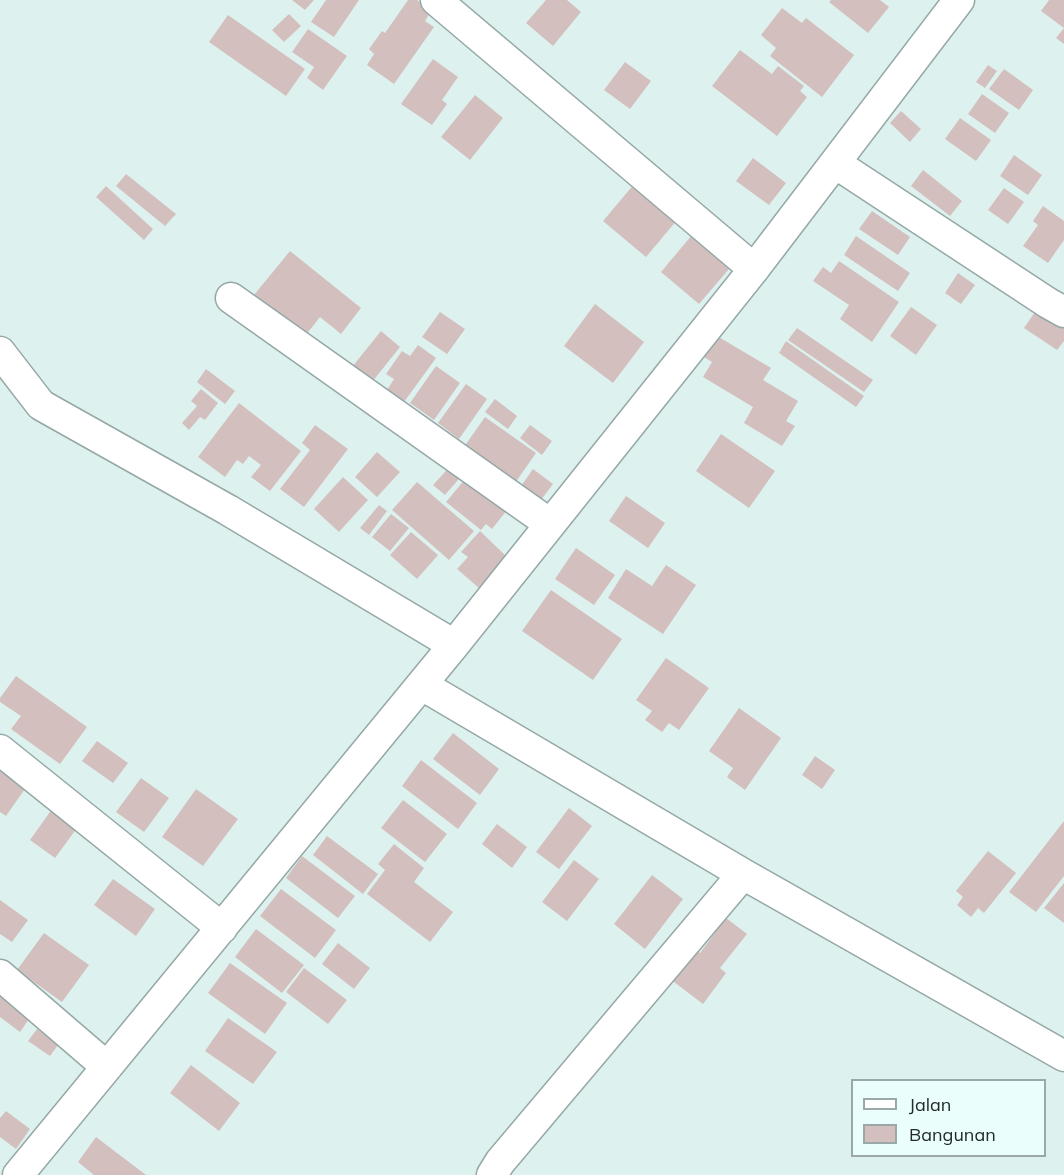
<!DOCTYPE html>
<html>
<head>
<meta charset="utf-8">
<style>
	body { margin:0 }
	#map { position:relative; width:1064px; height:1175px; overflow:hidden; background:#ddf1ef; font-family:Mulish,sans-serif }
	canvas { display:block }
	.legend { position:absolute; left:851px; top:1079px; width:195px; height:78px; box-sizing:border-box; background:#eafefc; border:2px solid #9aa9a8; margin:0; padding:8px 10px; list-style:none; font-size:18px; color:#232a29 }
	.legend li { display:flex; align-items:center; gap:12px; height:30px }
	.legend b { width:30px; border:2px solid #9aa9a8 }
</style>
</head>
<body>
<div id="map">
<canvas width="1064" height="1175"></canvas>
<ul class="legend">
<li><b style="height:8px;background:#fff"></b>Jalan</li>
<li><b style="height:16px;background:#d3c0be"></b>Bangunan</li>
</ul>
</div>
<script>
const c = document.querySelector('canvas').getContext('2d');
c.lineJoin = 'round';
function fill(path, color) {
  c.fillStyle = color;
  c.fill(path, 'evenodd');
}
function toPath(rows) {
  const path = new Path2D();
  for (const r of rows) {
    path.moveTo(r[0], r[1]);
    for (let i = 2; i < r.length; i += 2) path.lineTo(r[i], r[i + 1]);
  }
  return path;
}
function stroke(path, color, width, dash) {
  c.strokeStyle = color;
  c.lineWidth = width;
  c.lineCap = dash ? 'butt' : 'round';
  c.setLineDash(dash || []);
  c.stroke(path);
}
const building = toPath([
	[292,0,314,0,305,10],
	[326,0,359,0,334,37,311,22],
	[408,0,417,0,432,10,425,21,434,27,394,84,367,65,374,54,369,49,382,31,385,33],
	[546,0,567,0,581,12,553,46,526,23],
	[831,0,880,0,889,7,868,33,829,2],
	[1049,0,1064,0,1064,44,1056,38,1064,28,1041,11],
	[782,8,802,23,806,18,854,55,822,97,770,56,776,48,761,35],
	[289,14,301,26,284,42,272,30],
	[228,15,305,69,286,96,209,42],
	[308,29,347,56,323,90,307,78,314,67,292,52],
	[740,50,772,74,778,66,804,86,800,91,807,97,777,136,712,86],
	[433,59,458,77,442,100,447,104,432,125,401,104],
	[625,62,651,81,630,109,604,90],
	[988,65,997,71,985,88,976,82],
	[1004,69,1033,90,1019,110,989,89],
	[982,94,1009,113,995,133,968,114],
	[475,95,503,118,470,160,441,137],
	[901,111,921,129,910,142,890,123],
	[960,118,991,140,976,161,945,139],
	[1014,155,1042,175,1028,195,1000,176],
	[753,158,786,183,769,205,736,181],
	[923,170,962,201,950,216,911,186],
	[126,174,176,214,165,226,116,186],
	[635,183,678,219,646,257,603,221],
	[106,186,153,229,144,240,96,197],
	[1004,188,1024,202,1008,224,988,210],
	[1043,206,1064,221,1064,240,1048,263,1023,246,1038,225,1033,221],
	[872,211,910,237,898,255,859,229],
	[697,229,735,262,699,304,661,272],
	[856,236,910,273,898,291,844,255],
	[290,251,361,308,341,334,320,317,305,336,254,295],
	[839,261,899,302,872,342,840,319,849,305,813,281,823,267,831,273],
	[958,273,975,285,961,304,945,293],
	[1041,303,1064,319,1064,341,1057,350,1024,328],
	[595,304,644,342,613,383,564,346],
	[911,307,937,325,916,355,890,336],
	[440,312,465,329,447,354,422,337],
	[797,328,873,380,864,392,788,340],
	[381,331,400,347,372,382,352,367],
	[717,336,771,368,763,380,798,401,786,421,795,426,782,446,744,423,753,407,703,377,712,362,704,357],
	[786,341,864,396,856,407,779,353],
	[418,345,436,358,404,402,387,390,394,379,386,374,402,351,410,356],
	[436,366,460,383,434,420,410,403],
	[206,369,235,391,225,404,197,382],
	[466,384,487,399,459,439,438,423],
	[201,389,218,403,205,420,200,417,189,430,182,423,197,406,191,401],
	[495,399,517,416,508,429,485,412],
	[239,403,301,451,270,491,251,477,261,465,249,456,243,464,237,460,225,477,198,457],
	[485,417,536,453,515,483,464,447],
	[315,425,348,449,304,507,280,489,310,450,302,443],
	[530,425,552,441,542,455,520,438],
	[721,434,775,471,749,508,696,471],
	[377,452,400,472,377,497,355,477],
	[453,463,464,473,445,495,433,485],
	[533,469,553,484,541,500,521,486],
	[471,472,511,505,492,529,486,524,481,530,446,502],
	[343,477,368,500,339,532,314,509],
	[417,482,474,531,449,560,392,510],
	[626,496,665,523,648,548,609,521],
	[379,505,387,511,369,535,360,528],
	[391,514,409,528,390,551,372,537],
	[480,531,507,557,479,588,457,569,468,557,461,552],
	[411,532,438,555,417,579,390,555],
	[576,548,615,575,594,605,555,579],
	[666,565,696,585,663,634,608,598,626,569,652,586],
	[551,590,622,639,593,680,522,631],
	[666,658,709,688,679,730,669,723,662,732,645,720,652,711,636,700],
	[16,676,87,727,60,764,11,729,21,716,0,702,0,698],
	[739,708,781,738,745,790,727,777,733,768,709,751],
	[453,733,499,769,480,795,433,759],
	[97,741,128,763,113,783,82,761],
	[815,756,835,770,822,789,802,775],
	[421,760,477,803,458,829,402,786],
	[0,762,29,783,6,816,0,812],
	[141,778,169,798,144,832,116,812],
	[196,789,238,819,203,866,162,837],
	[403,800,447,834,425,862,381,828],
	[55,805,80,824,55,858,30,840],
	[569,808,592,826,559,869,536,852],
	[1064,821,1064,876,1036,912,1009,892],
	[497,824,527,847,512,868,482,844],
	[327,836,378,874,363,894,313,855],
	[394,844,424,868,414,882,453,912,430,942,367,894,385,870,378,864],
	[988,851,1016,873,984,913,978,908,971,917,957,905,963,897,956,891],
	[302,856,355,896,338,918,286,878],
	[574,860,599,879,567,921,542,902],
	[652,875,683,899,645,949,614,924],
	[113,879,155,909,136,936,94,905],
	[1064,883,1064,923,1044,908],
	[281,889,336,930,315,958,260,916],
	[0,900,28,920,12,942,0,934],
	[726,918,747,934,720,968,726,973,703,1004,670,979,694,948,700,953],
	[256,929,304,965,282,993,235,957],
	[44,933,89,965,62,1002,17,970],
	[338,943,370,968,354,989,322,964],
	[230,963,287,1003,265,1034,208,993],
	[304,968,347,1000,328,1024,286,992],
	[0,987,34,1012,20,1032,0,1017],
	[228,1018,277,1052,253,1084,205,1051],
	[37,1029,58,1045,50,1056,28,1041],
	[191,1065,240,1103,219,1131,170,1093],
	[6,1111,30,1129,16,1149,0,1137,0,1118],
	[96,1137,146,1175,94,1175,78,1162]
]);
const minor = toPath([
	[436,0,754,269],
	[835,163,1048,303,1064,312],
	[231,298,550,524],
	[0,352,41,405,228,510,454,645],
	[422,685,743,874,1064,1056],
	[0,750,222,928],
	[0,975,107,1067],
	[18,1175,454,645,754,269,959,0],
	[492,1175,500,1162,743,874]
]);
fill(building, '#d3c0be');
stroke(minor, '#95a8a6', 33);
stroke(minor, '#fff', 30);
</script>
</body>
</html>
